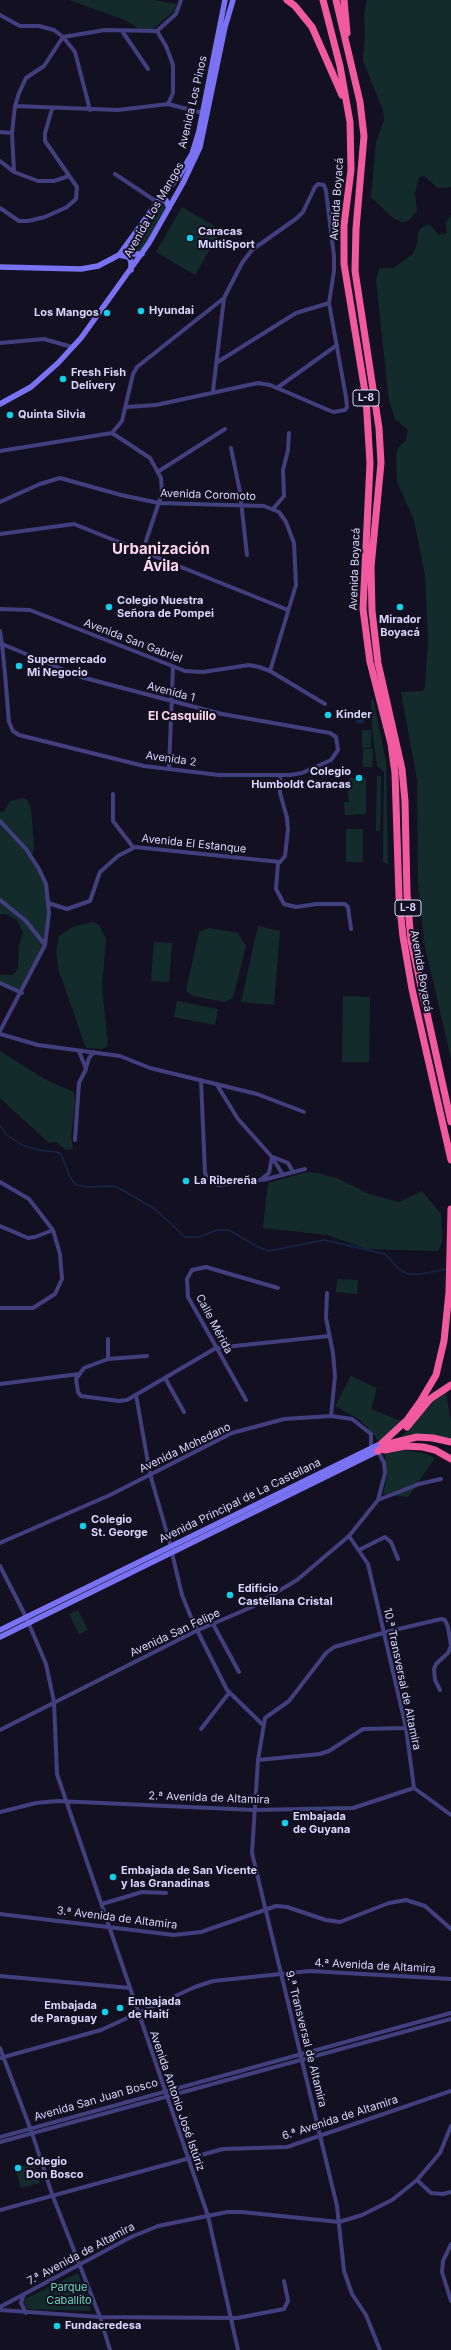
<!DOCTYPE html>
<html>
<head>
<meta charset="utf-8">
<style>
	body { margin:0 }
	canvas { display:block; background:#131022 }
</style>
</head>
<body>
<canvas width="451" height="2350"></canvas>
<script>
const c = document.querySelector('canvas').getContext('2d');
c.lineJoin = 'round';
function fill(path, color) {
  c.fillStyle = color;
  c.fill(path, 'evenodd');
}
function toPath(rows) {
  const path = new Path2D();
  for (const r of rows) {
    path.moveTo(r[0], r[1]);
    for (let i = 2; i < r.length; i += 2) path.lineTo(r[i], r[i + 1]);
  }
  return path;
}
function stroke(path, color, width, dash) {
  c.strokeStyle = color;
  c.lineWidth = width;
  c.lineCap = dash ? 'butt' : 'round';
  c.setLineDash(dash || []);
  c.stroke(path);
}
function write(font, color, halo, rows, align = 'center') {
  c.font = font + ' Inter,sans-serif';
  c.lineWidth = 4;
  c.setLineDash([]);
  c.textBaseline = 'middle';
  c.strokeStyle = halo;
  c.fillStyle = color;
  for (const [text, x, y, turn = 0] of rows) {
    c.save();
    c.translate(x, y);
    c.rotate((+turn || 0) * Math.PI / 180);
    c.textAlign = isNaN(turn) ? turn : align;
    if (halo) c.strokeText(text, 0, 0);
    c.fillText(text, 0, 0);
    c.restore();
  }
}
const green = toPath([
	[69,0,154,0,176,4,175,10,152,30,141,30,125,20],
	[367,0,451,0,451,187,438,188,424,176,419,177,415,193,417,211,408,221,402,222,393,218,371,197,376,142,384,121,383,110,363,61,365,37,364,14],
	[163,200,168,207,142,252,135,252,130,243,159,201],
	[182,207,221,230,195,275,156,252],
	[451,215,451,1058,425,947,418,883,417,779,401,692,423,691,425,687,428,641,425,574,414,520,397,482,396,455,398,448,406,440,408,430,395,419,389,401,376,279,380,268,394,268,413,254,417,244,418,233,421,228,429,224,439,235,447,233,446,223],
	[373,698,386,762,388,864,383,862,384,772,377,766,372,728,371,702],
	[362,730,371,730,371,748,362,748],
	[363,749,373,749,372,767,363,767],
	[377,776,381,776,380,831,376,831],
	[350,778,366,778,366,814,345,815,344,802,349,802,347,781],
	[23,798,27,800,31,808,34,847,32,857,46,884,48,903,48,934,22,993,0,983,0,975,12,975,18,969,19,945,23,932,17,920,5,914,0,914,0,811,3,813,10,801],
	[346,829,363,829,363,862,346,862],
	[93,922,99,925,106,939,102,987,108,1046,102,1049,86,1048,59,971,56,952,59,936,73,927],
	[258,926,280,931,274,1005,241,1002],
	[209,928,238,933,246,946,233,998,224,1002,193,996,186,991,199,932],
	[154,942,172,943,169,982,151,981],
	[343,996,370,997,369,1062,342,1062],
	[177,1001,218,1009,215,1025,174,1017],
	[0,1051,48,1081,74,1092,75,1103,71,1136,73,1149,66,1150,56,1142,49,1143,0,1098],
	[307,1172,318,1173,339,1179,369,1194,399,1202,422,1191,441,1214,442,1243,438,1251,366,1249,328,1235,263,1228,268,1183],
	[337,1279,358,1280,357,1294,336,1292],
	[351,1376,377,1388,371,1409,401,1421,378,1442,375,1436,360,1420,335,1406],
	[446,1393,451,1422,451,1443,399,1438,411,1428,432,1402],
	[402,1450,424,1453,435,1458,408,1497,383,1494,387,1477,385,1454],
	[78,1610,88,1630,79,1634,69,1614],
	[34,2163,40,2183,21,2188,15,2168],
	[78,2273,91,2311,28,2309,24,2304,25,2299]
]);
const water = toPath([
	[346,710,364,710,364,723,356,723,356,719,346,720]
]);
const stream = toPath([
	[0,1126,7,1135,22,1145,38,1150,57,1152,61,1154,70,1177,76,1185,88,1187,113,1186,121,1189,155,1209,185,1237,199,1237,217,1230,229,1230,258,1247,270,1251,324,1240,385,1254,399,1269,408,1274,421,1274,447,1269]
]);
const street = toPath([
	[0,15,20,26,39,26,54,30,63,37,105,30,157,31],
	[122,31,148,69],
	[157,31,166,46,173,65,173,93,168,104],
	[157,31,176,14,181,0],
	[15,106,118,110,168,104,203,113],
	[0,132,12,133],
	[0,161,14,172,38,181,54,181,69,176],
	[14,172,12,133,15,106,19,93,26,78,44,66,63,37,75,52,90,110],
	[115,174,157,202],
	[0,208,19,221,28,221,45,217,67,207,76,199,77,187,45,141,45,133,52,109],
	[0,343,44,339,72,347],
	[216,363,296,313,329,303],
	[277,388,337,345],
	[126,407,156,405,258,383,270,385,333,412,345,410,347,407,346,397,329,303,334,271,334,256,326,191,324,185,318,184,315,187,303,212,297,218,252,250,242,263,224,298,213,391],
	[112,433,150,458,161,478,162,493,146,541],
	[231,448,240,492,247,555],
	[0,451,112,433,122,421,133,374,137,367,224,298],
	[159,471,225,429],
	[0,502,40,484,60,478,121,495,159,503,264,506,279,512,286,522,294,543,296,585,270,671],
	[273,509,284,496,283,470,288,450,289,433],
	[0,534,74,524,288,610],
	[0,609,30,610,185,671,203,672,249,665,259,667,270,671,325,704],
	[0,631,2,644,5,674,9,722,13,731,19,735,144,766,219,775,290,775,302,773,331,760,338,750,336,737,330,733,222,714,172,701,81,677,2,644,0,644],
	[169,769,173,667],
	[113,794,113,821,133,847],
	[0,821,26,849,39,869,46,884,49,913,45,945,0,1031],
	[278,863,276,889,284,904,296,907,317,904,345,904,348,907,351,929],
	[0,900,26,921,45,945],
	[48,903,67,909,90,901,100,872,118,856,135,847,280,862,285,856,288,829,287,818,280,793,280,775],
	[0,983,22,993],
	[0,1034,38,1045,120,1056,150,1068,257,1094,304,1112],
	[86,1068,89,1058,94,1052],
	[201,1080,205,1173,208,1179,218,1185,260,1180,269,1173,272,1157],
	[217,1085,238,1119,272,1157,283,1175],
	[75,1140,79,1083,86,1069,79,1051],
	[273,1157,288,1163,293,1172],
	[263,1180,305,1169],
	[0,1182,29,1199,53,1230,60,1254,62,1279,55,1294,33,1308,0,1308],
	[0,1226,28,1238,35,1237,53,1230],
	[327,1293,326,1318,333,1353,335,1376,331,1416],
	[108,1339,108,1359,84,1368,76,1379,78,1392,81,1396,119,1401,127,1400,216,1348,329,1336],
	[108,1359,147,1356],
	[165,1378,184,1412],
	[0,1384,79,1374],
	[136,1395,150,1474,171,1547],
	[246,1400,188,1297,187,1279,192,1270,206,1267,278,1288],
	[378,1500,419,1484,441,1479],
	[349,1536,368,1564,406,1728,414,1788,451,1815],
	[0,1543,110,1495,232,1433,284,1419,331,1416,352,1419,371,1434,371,1447],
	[359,1550,385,1537,391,1542,398,1559],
	[172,1553,182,1595,193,1622,227,1690,262,1724],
	[0,1566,26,1617,46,1664,54,1702,57,1774,208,2216,238,2350],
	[213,1624,239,1672],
	[201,1729,229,1693],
	[0,1730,196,1631,252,1607,297,1580,349,1536,378,1500,385,1473,384,1463,378,1451],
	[258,1760,320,1754,329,1751,363,1729,406,1728],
	[0,1812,36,1803,58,1801,254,1810,353,1808,414,1788],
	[102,1904,142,1892,166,1893],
	[0,1914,174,1935,201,1932,276,1906,287,1907,326,1920,340,1922,389,1903,406,1900,425,1906,451,1929],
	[0,1976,130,1988],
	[0,2048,32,2133,52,2194,100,2317,110,2350],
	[0,2058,101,2030,195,1987,213,1981,310,1971,451,1979],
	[0,2137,451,2013],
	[0,2142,451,2019],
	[417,2180,431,2193,443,2194,451,2192],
	[0,2210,223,2149,287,2147,451,2091],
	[451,2244,443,2261,442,2272,451,2301],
	[24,2294,21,2303,26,2313],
	[0,2307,131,2237,158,2226,227,2212,242,2212,339,2222,362,2215,392,2200,417,2180,440,2153,451,2126],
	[0,2310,100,2317,237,2318,284,2309,288,2301,284,2281],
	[380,2350,366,2315,352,2294,344,2271,337,2206,252,1853,258,1760,265,1718,289,1701,326,1653,334,1647,390,1631,441,1619,445,1620,448,1627,451,1646,448,1653,436,1664,434,1669,435,1680,440,1690]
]);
const secondary = toPath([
	[159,200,166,200,169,208],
	[128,244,133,254,142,254],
	[119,255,129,257,131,262,131,270],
	[0,267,81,269,98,266,119,255,159,200,179,176,192,154,199,131,225,0],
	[0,404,31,387,58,363,81,338,149,243,183,183,200,147,225,27,233,0],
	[0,1630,382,1443],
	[0,1637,378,1451]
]);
const highway = toPath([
	[287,0,295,6,312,27,342,95],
	[323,0,340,66,350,122,351,170,344,225,344,264,366,398,370,463,363,609,370,662,391,744,395,773,399,897,403,937,412,989,451,1160],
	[336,0,360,102,364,136,356,229,355,271,379,428,381,463,371,567,372,611,378,663,402,769,405,801,407,894,411,941,451,1122],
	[344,0,347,33],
	[407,1427,430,1399,451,1385],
	[382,1443,407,1420,420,1402,436,1375,444,1341,449,1292,451,1209],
	[385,1450,405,1446,423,1447,435,1450,451,1459],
	[378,1451,392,1443,417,1437,433,1438,451,1442]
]);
const markers = [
	[190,238,4,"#13cfe9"],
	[141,311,4,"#13cfe9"],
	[107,313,4,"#13cfe9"],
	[63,379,4,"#13cfe9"],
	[10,415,4,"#13cfe9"],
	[109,607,4,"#13cfe9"],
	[400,607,4,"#13cfe9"],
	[19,666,4,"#13cfe9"],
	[328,715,4,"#13cfe9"],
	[359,778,4,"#13cfe9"],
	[186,1181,4,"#13cfe9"],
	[83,1526,4,"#13cfe9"],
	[230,1595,4,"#13cfe9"],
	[285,1823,4,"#13cfe9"],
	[113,1877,4,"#13cfe9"],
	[120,2008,4,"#13cfe9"],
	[105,2012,4,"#13cfe9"],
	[18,2168,4,"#13cfe9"],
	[57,2326,4,"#13cfe9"]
];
const shields = [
	[366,398,26],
	[408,908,26]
];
const shieldNames = [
	["L-8",366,398],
	["L-8",408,908]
];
const streetNames = [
	["Avenida Los Pinos",193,102,-77],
	["Avenida Boyacá",337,199,-86],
	["Avenida Los Mangos",154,210,-60],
	["Avenida Coromoto",208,495,2],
	["Avenida Boyacá",355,569,-88],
	["Avenida San Gabriel",133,641,21],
	["Avenida 1",171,692,15],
	["Avenida 2",171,759,8],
	["Avenida El Estanque",194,844,6],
	["Avenida Boyacá",421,971,80],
	["Calle Mérida",214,1324,62],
	["Avenida Mohedano",185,1448,-26],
	["Avenida Principal de La Castellana",240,1501,-26],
	["Avenida San Felipe",175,1633,-25],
	["10.ª Transversal de Altamira",402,1679,78],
	["2.ª Avenida de Altamira",209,1798,2],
	["3.ª Avenida de Altamira",117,1918,7],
	["4.ª Avenida de Altamira",375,1966,3],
	["9.ª Transversal de Altamira",306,2039,76],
	["Avenida San Juan Bosco",96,2100,-16],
	["Avenida Antonio José Istúriz",177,2101,71],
	["6.ª Avenida de Altamira",340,2118,-18],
	["7.ª Avenida de Altamira",81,2254,-28]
];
const poiNames = [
	["Caracas",198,232],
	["MultiSport",198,245],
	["Hyundai",149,311],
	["Los Mangos",99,313,"right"],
	["Fresh Fish",71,373],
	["Delivery",71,386],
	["Quinta Silvia",18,415],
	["Colegio Nuestra",117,601],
	["Señora de Pompei",117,614],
	["Mirador",400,620,"center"],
	["Boyacá",400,633,"center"],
	["Supermercado",27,660],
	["Mi Negocio",27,673],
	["Kinder",336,715],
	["Colegio",351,772,"right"],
	["Humboldt Caracas",351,785,"right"],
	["La Ribereña",194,1181],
	["Colegio",91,1520],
	["St. George",91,1533],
	["Edificio",238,1589],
	["Castellana Cristal",238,1602],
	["Embajada",293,1817],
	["de Guyana",293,1830],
	["Embajada de San Vicente",121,1871],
	["y las Granadinas",121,1884],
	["Embajada",128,2002],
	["de Haití",128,2015],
	["Embajada",97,2006,"right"],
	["de Paraguay",97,2019,"right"],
	["Colegio",26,2162],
	["Don Bosco",26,2175],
	["Fundacredesa",65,2326]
];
const parkNames = [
	["Parque",69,2288],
	["Caballito",69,2301]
];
const neighbourhoodNames = [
	["El Casquillo",182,716]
];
const districtNames = [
	["Urbanización",161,549],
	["Ávila",161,566]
];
fill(green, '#132c2b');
fill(water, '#142748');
stroke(stream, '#142748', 1.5);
stroke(street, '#423f7e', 4);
stroke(secondary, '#7973f4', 5.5);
stroke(highway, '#f25a9f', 7);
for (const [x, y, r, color] of markers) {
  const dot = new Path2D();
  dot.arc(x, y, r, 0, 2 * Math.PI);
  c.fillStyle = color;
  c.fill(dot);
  stroke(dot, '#131022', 1.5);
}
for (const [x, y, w] of shields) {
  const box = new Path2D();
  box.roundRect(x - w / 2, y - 8, w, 16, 3);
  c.fillStyle = '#131022';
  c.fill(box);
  stroke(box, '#dad5fc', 1);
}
write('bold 10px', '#dad5fc', null, shieldNames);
write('11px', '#dad5fc', '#131022', streetNames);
write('bold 11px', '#dad5fc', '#131022', poiNames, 'left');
write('11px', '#66d6bc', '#131022', parkNames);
write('bold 12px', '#fcd6ed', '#131022', neighbourhoodNames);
write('bold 15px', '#fcd6ed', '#131022', districtNames);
</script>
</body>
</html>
